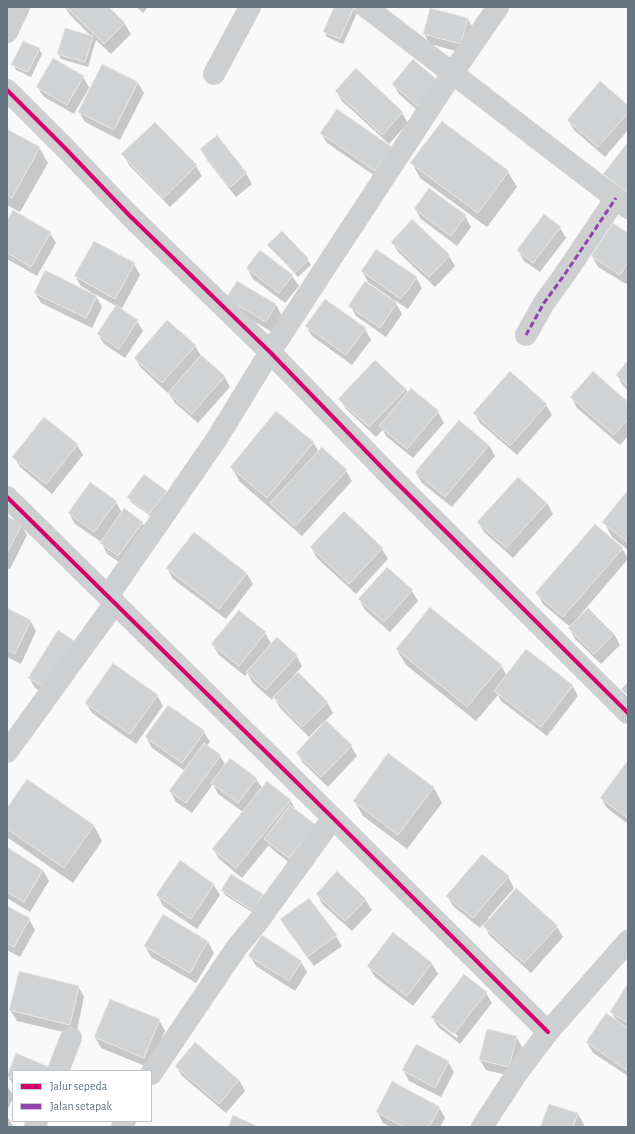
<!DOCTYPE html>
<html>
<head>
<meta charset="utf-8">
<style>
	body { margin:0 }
	#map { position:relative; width:635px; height:1134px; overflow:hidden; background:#f9f9f9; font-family:"Alegreya Sans",sans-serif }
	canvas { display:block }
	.frame { position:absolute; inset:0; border:8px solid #657683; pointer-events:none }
	.legend { position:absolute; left:12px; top:1070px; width:140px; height:52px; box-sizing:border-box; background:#fff; border:1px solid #c1c8cd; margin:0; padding:5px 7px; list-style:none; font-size:12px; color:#657683 }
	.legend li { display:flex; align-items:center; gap:8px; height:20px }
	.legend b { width:20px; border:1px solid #c1c8cd }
</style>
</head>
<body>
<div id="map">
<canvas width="635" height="1134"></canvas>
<div class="frame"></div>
<ul class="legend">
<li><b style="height:5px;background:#d6006c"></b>Jalur sepeda</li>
<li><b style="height:5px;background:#8e44ad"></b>Jalan setapak</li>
</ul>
</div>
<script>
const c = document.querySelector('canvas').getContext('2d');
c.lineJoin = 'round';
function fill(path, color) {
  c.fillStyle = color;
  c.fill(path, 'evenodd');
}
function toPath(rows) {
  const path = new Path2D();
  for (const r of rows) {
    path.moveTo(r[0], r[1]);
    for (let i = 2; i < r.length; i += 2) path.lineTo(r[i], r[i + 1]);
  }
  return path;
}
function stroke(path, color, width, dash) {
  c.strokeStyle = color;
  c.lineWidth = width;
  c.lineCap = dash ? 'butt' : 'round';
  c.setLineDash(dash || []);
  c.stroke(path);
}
const shadow = toPath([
	[65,7,108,7,124,23,131,34,111,54,96,40,88,67,61,59,58,54,92,37,70,15],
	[136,7,148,7,143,13],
	[335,7,351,7,354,8,357,13,343,44,327,37,324,32],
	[468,19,474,30,467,54,430,44,424,34],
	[39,49,42,54,31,77,16,70,13,65],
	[413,60,427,119,399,94,393,84],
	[356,70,402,113,408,123,389,144,342,101,336,91],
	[83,77,90,89,138,83,144,93,120,140,85,122,79,112,90,89,89,88,74,114,44,97,37,87],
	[628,106,628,130,605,157,574,130,568,120],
	[155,123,196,166,202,176,170,207,129,165,123,154],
	[7,130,39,147,48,163,20,212,7,205],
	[321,133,391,148,381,180,327,143],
	[628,143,628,198,611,184,605,174],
	[201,150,246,173,252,184,236,197,207,160],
	[412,163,508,172,517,187,487,227,420,178],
	[415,209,465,216,471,227,457,246,421,219],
	[412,221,449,256,455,266,435,287,398,252,392,242],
	[7,222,50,233,56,243,37,276,7,259],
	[560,228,566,238,540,272,524,261,518,250],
	[282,232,308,260,311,265,298,277,272,250,269,245],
	[628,234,628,282,626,284,598,267,592,256],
	[134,264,140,275,121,310,137,321,143,331,125,358,104,344,98,334,116,306,95,294,102,307,92,328,41,303,35,293,90,293,91,292,81,286,75,276],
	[247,268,292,276,299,286,285,303,253,279],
	[362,271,416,277,422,288,408,309,394,300,402,314,386,337,356,316,350,306,390,300,391,298,368,282],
	[237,283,276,305,282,316,272,332,234,309],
	[306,326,365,329,371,340,352,365,312,336],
	[195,346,202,357,224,376,230,387,198,423,175,403,169,394,141,368,135,358],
	[628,362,628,390,623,386,617,375],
	[510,373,546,405,552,415,517,455,480,423,474,413],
	[406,389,408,394,438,412,444,423,413,458,386,436,383,430,376,437,346,409,340,399],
	[571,397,628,404,628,436,620,445,577,408],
	[44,418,77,445,83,455,52,494,20,467,14,457],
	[313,442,319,452,346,471,352,481,302,536,240,482,231,467],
	[489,445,495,456,452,507,422,483,416,473],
	[166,492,169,497,153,518,131,502,128,497],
	[628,493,628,550,612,537,604,522],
	[116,502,122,513,142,522,148,533,125,566,107,554,101,542,75,524,69,513],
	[547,503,553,514,513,558,484,532,478,522],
	[344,513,382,549,388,559,356,594,317,558,311,547],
	[7,517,21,524,27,535,10,569,7,568],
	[194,534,247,574,253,584,226,619,173,579,167,568],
	[622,548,628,559,575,621,614,634,620,645,601,664,575,639,569,628,570,627,543,604,537,593],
	[412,591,418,601,390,632,365,610,359,599],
	[7,609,30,620,36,631,21,664,7,657],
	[58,631,53,699,35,688,29,678],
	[265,633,272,645,296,655,302,666,290,680,327,702,333,713,325,721,351,746,357,756,328,787,303,763,297,753,322,726,321,724,309,737,280,708,274,697,272,700,253,683,247,673,245,676,219,655,213,645],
	[397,650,501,665,507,676,572,685,578,696,547,736,501,701,498,695,476,721,406,665],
	[157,695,163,706,136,744,92,713,86,703],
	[204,732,210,742,207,746,220,756,226,766,231,759,256,779,262,788,267,782,291,801,297,812,321,836,296,868,272,849,269,845,242,878,219,859,213,849,243,812,218,794,213,784,192,813,176,802,170,791,185,771,152,748,146,737],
	[389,755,434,788,442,803,407,849,363,816,354,801],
	[628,762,628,824,607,808,601,798],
	[27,780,94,826,102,841,73,883,7,837,7,809],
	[7,849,43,870,49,881,30,912,7,898],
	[482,855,508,877,514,888,488,918,490,919,557,927,563,937,531,973,490,936,483,924,480,928,453,906,447,896],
	[180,862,214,885,220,895,197,929,163,906,157,895],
	[232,875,263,895,266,900,256,915,225,895,222,890],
	[317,894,365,899,372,910,352,931,323,905],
	[7,907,29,919,35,930,20,957,7,950],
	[164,916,208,942,214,953,196,983,151,957,145,946],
	[281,920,336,936,342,946,314,966,287,930],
	[393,934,432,964,438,974,413,1006,375,977,368,966],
	[250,956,301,962,307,972,295,991,256,966],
	[628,985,628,1076,593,1053,587,1043,618,1022,611,1012],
	[78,986,84,997,76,1035,17,1021,10,1010],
	[486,993,492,1003,460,1044,438,1027,432,1017],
	[440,1022,458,1036,457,1038,440,1025],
	[159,1020,165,1031,150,1068,101,1048,95,1037],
	[516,1036,522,1047,515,1077,486,1070,480,1060],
	[17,1054,50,1071,13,1071,13,1085,8,1075],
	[448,1062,454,1072,441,1097,409,1081,403,1070],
	[176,1066,239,1080,245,1091,226,1113,182,1076],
	[7,1086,13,1095,13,1098,7,1111],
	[439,1107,445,1118,440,1127,391,1127,383,1123,377,1112],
	[578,1114,584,1125,583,1127,542,1127],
	[7,1116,13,1126,12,1127,7,1127]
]);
const building = toPath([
	[66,7,109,7,125,23,104,44,66,7],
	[334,7,354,7,340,39,323,32,334,7],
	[430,8,468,18,461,44,423,34,430,8],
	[65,28,93,36,85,62,57,54,65,28],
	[23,41,40,48,28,72,11,65,23,41],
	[53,58,84,76,67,105,36,87,53,58],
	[413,59,442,84,421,109,392,84,413,59],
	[102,64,138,82,114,130,78,112,102,64],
	[356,68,403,112,382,135,335,91,356,68],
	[600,81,628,105,628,113,598,147,567,120,600,81],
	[337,109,392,147,375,171,320,133,337,109],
	[442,121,509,171,478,213,410,163,442,121],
	[155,122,197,165,163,198,121,154,155,122],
	[7,129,40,147,12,198,7,195,7,129],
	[217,135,247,173,230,187,200,149,217,135],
	[628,142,628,193,603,174,628,142],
	[429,188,466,215,451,236,414,209,429,188],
	[13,210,51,232,31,267,7,253,7,220,13,210],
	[544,214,561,227,533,263,517,250,544,214],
	[412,219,450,255,429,277,391,242,412,219],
	[613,223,628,233,628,262,620,275,591,256,613,223],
	[282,231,309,259,295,273,267,245,282,231],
	[94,241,135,263,115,299,74,276,94,241],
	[376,249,417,277,401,299,361,271,376,249],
	[260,250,293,275,279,293,246,268,260,250],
	[45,270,97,296,86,318,34,293,45,270],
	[237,281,276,304,266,322,226,298,237,281],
	[365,281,397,303,380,328,348,306,365,281],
	[325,299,366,328,346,355,305,326,325,299],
	[116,305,138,320,119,349,97,334,116,305],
	[167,320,196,345,162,383,134,358,167,320],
	[201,355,225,376,192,414,168,393,201,355],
	[375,360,406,389,369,427,338,399,375,360],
	[628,360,628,386,616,375,628,360],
	[510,371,547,404,510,446,473,413,510,371],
	[593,371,628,402,628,419,614,435,570,397,593,371],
	[411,388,439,411,407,449,379,426,411,388],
	[276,411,314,442,267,498,230,467,276,411],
	[44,417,78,444,46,484,12,457,44,417],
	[459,420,489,445,445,497,415,472,459,420],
	[322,447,347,470,295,526,270,503,322,447],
	[144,474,167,491,149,514,127,497,144,474],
	[518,477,547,503,506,548,477,522,518,477],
	[90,482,117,501,94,532,68,513,90,482],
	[627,491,628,492,628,543,602,522,627,491],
	[124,508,143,522,118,556,100,543,124,508],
	[344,511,383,548,349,584,310,547,344,511],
	[7,516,22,524,7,553,7,516],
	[595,524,623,548,563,617,535,593,595,524],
	[194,532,247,573,219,609,166,568,194,532],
	[387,567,413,590,384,622,358,599,387,567],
	[430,607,502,665,467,707,396,649,430,607],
	[7,608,31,620,15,654,7,650,7,608],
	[588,608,614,634,594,654,568,628,588,608],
	[239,610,266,632,239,666,211,644,239,610],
	[58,630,76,642,47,689,28,678,58,630],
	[277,637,297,655,266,690,246,672,277,637],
	[526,649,573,685,541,727,494,691,526,649],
	[113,663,158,695,130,734,85,703,113,663],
	[298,672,328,702,302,727,273,697,298,672],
	[628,682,628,696,621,689,628,682],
	[168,705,205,731,182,763,145,737,168,705],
	[326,720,352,745,321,777,296,753,326,720],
	[204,743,221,755,186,803,169,791,204,743],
	[388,753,434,787,398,835,353,801,388,753],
	[230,758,257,778,238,803,211,783,230,758],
	[628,760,628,818,600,798,628,760],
	[27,779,94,825,64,868,7,829,7,808,27,779],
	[267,781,291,800,236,868,212,849,267,781],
	[290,805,316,825,289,858,264,839,290,805],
	[7,847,43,870,24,902,7,892,7,847],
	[482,854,509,876,473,918,446,896,482,854],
	[180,860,214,884,191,919,156,895,180,860],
	[337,871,366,899,345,921,316,894,337,871],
	[231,874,263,894,253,911,221,890,231,874],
	[516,888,558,926,524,963,483,926,516,888],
	[309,898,337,935,307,957,280,919,309,898],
	[7,906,30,918,14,947,7,943,7,906],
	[163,914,208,941,190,973,144,946,163,914],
	[393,932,432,963,407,996,367,966,393,932],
	[262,935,302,961,289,981,248,956,262,935],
	[19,971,79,986,70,1025,9,1010,19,971],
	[464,974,487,992,454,1034,431,1017,464,974],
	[628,983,628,1023,610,1012,628,983],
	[110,999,160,1019,144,1058,94,1037,110,999],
	[606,1013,628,1028,628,1071,586,1042,606,1013],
	[487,1029,517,1036,509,1067,479,1060,487,1029],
	[195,1042,239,1080,219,1104,175,1066,195,1042],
	[416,1044,449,1061,435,1088,402,1070,416,1044],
	[16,1053,49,1067,47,1071,13,1071,13,1078,7,1076,16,1053],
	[392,1081,440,1107,429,1127,404,1127,376,1112,392,1081],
	[549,1104,578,1113,573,1127,540,1127,549,1104],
	[233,1115,257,1126,257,1127,228,1127,233,1115]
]);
const minor = toPath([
	[366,7,628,208],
	[7,32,19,7],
	[214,74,250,7],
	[7,90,65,148,129,215,270,352,393,479,628,713],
	[526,335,544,303,565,274,616,198],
	[7,497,333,818,548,1032],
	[108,596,216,440,270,352,452,74,498,7],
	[7,752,115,603],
	[58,1071,71,1038],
	[151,1074,237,947,257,923,333,818],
	[35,1127,37,1121],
	[122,1127,125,1121],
	[482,1127,517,1073,548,1032,628,941]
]);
const quiet = toPath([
	[526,335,544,303,565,274,616,198]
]);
const cycleway = toPath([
	[7,90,65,148,129,215,270,352,393,479,628,713],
	[7,497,333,818,548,1032]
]);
fill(shadow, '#0003');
fill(building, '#d0d2d3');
stroke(building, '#e8e8e8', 1);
stroke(minor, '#cecfd0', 22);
stroke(quiet, '#8e44ad', 3, [6, 3]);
stroke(cycleway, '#d6006c', 4);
</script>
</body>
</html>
